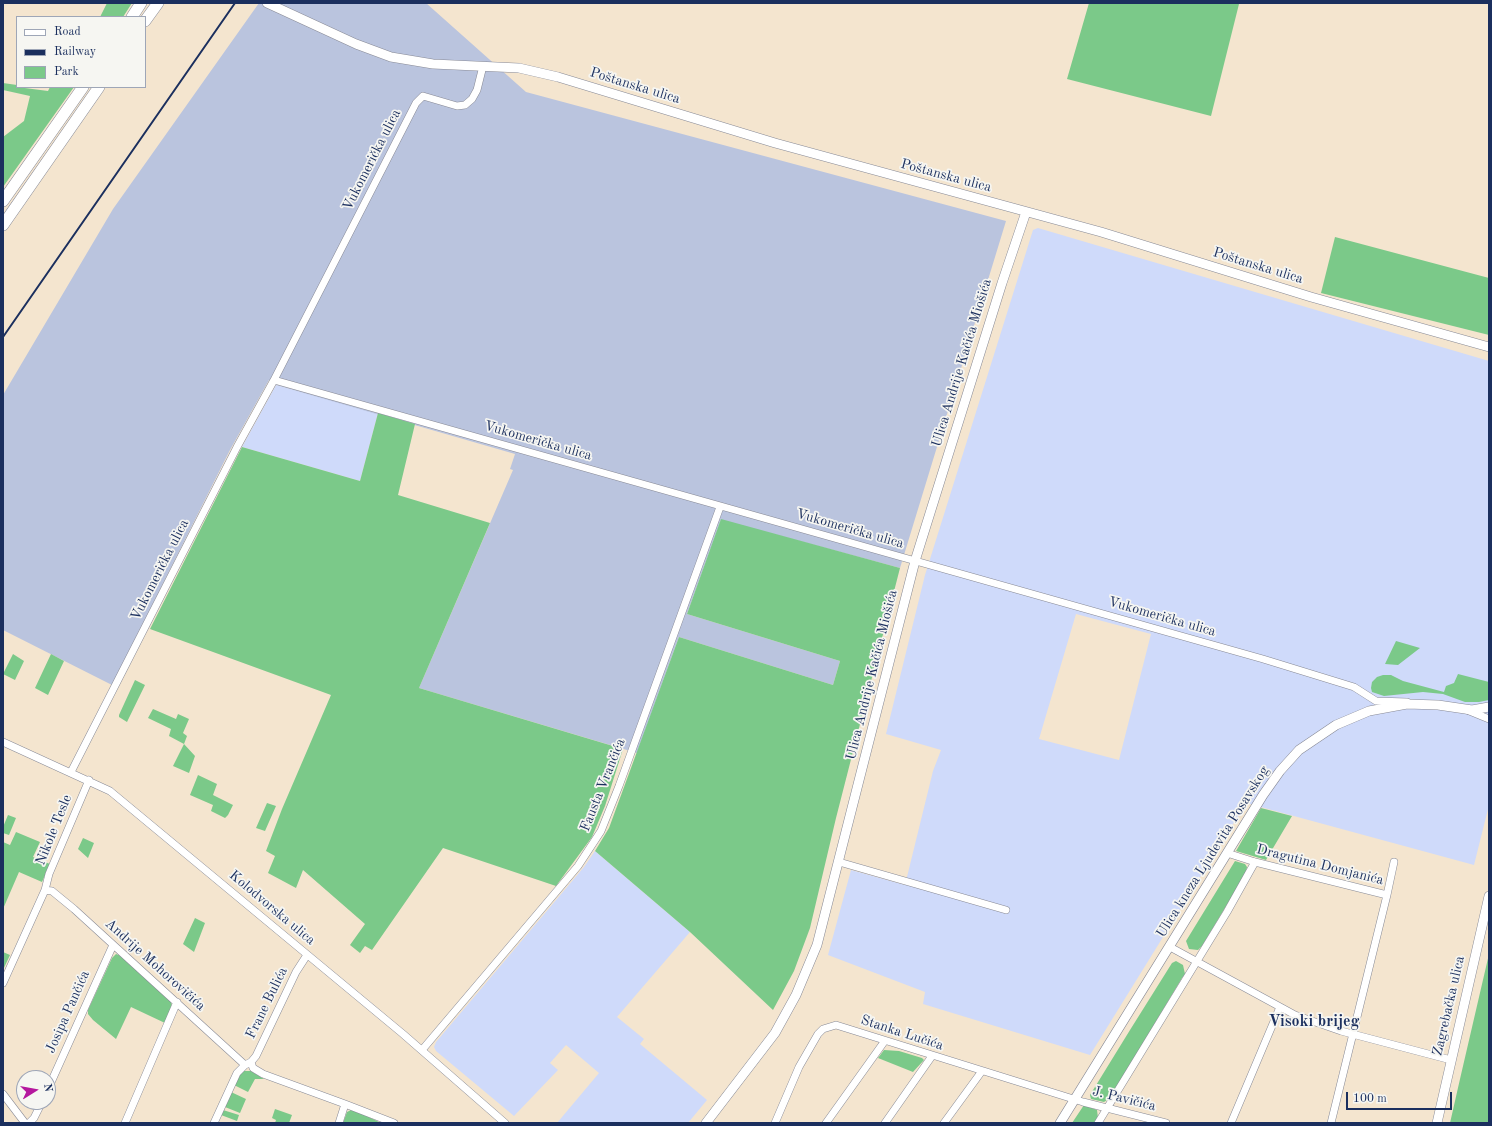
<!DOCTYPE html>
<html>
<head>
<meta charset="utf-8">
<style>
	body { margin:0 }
	#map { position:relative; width:1492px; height:1126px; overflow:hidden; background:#f4e5cf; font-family:"Old Standard TT",serif }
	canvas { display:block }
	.frame { position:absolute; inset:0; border:4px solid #1b2f5e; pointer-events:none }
	.legend { position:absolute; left:16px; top:16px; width:130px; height:72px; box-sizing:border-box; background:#f6f6f2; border:1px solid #9ea6b7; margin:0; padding:5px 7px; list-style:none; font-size:12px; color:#1b2f5e }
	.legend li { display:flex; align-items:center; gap:8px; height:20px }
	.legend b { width:20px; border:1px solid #9ea6b7 }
	.north { position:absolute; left:16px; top:1070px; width:40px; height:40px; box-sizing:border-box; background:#f6f6f2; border:1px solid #9ea6b7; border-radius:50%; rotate:79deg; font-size:11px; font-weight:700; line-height:16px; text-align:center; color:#1b2f5e }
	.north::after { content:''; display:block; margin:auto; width:14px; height:18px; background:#b5179e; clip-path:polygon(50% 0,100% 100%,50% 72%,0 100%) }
	.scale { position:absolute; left:1346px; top:1092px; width:106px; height:18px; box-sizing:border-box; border:2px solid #1b2f5e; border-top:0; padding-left:5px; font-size:12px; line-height:14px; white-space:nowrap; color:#1b2f5e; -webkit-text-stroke:3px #f6f6f2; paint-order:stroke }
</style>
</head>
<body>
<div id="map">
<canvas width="1492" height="1126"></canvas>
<div class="frame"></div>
<ul class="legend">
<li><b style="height:5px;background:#fff"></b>Road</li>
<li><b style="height:5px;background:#1b2f5e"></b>Railway</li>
<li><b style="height:11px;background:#7bc989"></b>Park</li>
</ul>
<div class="north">N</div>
<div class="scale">100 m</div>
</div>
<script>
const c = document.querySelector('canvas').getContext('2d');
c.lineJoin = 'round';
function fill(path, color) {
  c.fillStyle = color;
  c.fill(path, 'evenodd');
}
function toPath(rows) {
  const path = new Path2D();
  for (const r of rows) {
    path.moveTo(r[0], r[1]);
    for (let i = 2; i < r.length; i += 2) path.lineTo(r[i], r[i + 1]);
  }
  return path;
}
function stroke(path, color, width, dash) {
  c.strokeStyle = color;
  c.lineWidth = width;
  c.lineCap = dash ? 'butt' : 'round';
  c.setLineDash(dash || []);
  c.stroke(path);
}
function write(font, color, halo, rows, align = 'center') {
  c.font = font + ' "Old Standard TT",serif';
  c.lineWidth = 3.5;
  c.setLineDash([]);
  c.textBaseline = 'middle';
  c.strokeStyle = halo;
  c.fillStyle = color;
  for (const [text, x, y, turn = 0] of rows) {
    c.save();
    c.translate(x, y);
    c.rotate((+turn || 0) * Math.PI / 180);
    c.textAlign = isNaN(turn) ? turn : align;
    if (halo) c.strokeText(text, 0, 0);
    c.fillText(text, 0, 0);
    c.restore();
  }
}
const built = toPath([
	[1038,228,1489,361,1489,805,1474,865,1246,803,1090,1055,923,1004,925,992,828,955,851,870,905,885,933,771,941,750,886,734,925,575,1033,230],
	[1076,614,1151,634,1119,760,1039,739],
	[276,385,378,413,360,481,242,447],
	[595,851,690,932,617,1017,644,1039,640,1044,707,1100,688,1123,557,1123,599,1073,566,1045,550,1063,558,1070,514,1116,436,1051,434,1047,436,1042,584,867]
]);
const industrial = toPath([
	[259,3,426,3,526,92,1006,221,900,568,721,520,687,614,840,661,833,685,679,637,637,753,419,688,513,470,510,469,515,454,276,385,269,380,230,450,112,685,3,630,3,395,113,209]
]);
const green = toPath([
	[107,3,132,3,123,17,100,17],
	[1089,3,1239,4,1211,116,1067,79],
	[3,83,17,85,17,87,48,91,50,87,74,87,3,187,3,137,24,121,30,96,3,90],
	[1335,237,1489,278,1489,335,1321,293],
	[378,413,415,424,398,495,490,523,419,688,623,749,605,806,592,837,556,886,443,848,372,950,365,946,360,953,350,945,365,924,303,870,296,888,268,873,275,856,266,851,282,809,331,695,150,629,242,447,360,481],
	[721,519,900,568,836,818,810,928,794,971,773,1010,690,932,595,851,609,828,679,637,833,685,840,661,687,614],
	[1396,641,1420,648,1398,665,1385,664],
	[13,654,24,661,15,680,3,674],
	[51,654,64,661,48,695,35,688],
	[1458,674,1489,682,1489,700,1479,702,1465,702,1443,694,1423,692,1384,696,1372,692,1371,688,1372,682,1377,677,1383,675,1391,675,1403,681,1444,692,1446,686,1454,683],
	[135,680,145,685,127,722,119,717,119,715],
	[153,709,176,719,178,714,189,719,183,733,187,736,184,744,195,756,189,773,173,766,184,744,169,736,171,729,148,718],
	[198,775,217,784,213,795,233,805,228,815,225,818,211,811,213,805,190,795],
	[267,803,276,806,265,831,256,828],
	[1261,808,1292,816,1266,860,1236,851],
	[8,815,16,818,9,835,3,833,3,827],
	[16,832,40,842,33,857,50,864,42,882,19,872,3,909,3,842,10,845],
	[83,838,94,843,88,858,78,849],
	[1235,861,1245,864,1247,867,1246,873,1202,946,1198,950,1189,949,1186,941],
	[195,918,205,923,194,952,183,944],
	[3,952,10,955,3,970],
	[116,954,121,956,171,1001,172,1007,165,1023,131,1007,116,1039,93,1020,88,1014,88,1010,112,958],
	[1489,954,1489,1123,1450,1123,1460,1079],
	[1176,961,1183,965,1185,974,1182,978,1110,1098,1104,1102,1091,1099,1090,1095,1130,1030,1172,963],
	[884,1050,899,1051,922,1058,924,1060,913,1072,878,1058],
	[244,1071,251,1071,264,1079,255,1079,248,1092,234,1085,236,1079],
	[231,1092,246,1099,240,1113,225,1107],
	[1084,1105,1097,1110,1098,1118,1094,1123,1072,1123],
	[275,1109,292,1115,289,1123,275,1123,276,1120,272,1118],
	[223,1110,239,1115,237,1121,221,1115],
	[351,1110,357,1111,381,1123,343,1123,347,1112]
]);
const minor = toPath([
	[274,380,1263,659,1354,687,1376,701,1407,702],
	[1467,710,1489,719],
	[3,742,110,791,403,1034,505,1123],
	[71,772,237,447,274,380,416,103,423,96,457,106,465,105,472,99,477,90,483,66],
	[1227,853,1255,862,1387,895,1331,1123],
	[839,862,1006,910],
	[45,890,52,891,74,909,245,1065],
	[1387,895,1394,862],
	[1170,947,1295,1015,1341,1031,1451,1060],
	[3,983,45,890,49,874,89,780],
	[422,1050,578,866,601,831,619,786,720,507],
	[251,1062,256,1056,296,972,307,955],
	[48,1089,113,945],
	[3,1094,25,1123],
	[29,1123,34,1118,42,1102],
	[125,1123,177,1002],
	[214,1123,237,1073,245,1065,251,1062,253,1068,263,1074,345,1104],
	[339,1123,345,1104,394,1123],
	[775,1123,799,1067,818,1034,823,1029,836,1025,1083,1102,1166,1123],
	[826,1123,884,1042],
	[885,1123,932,1056],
	[944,1123,982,1071],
	[1098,1123,1227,912,1255,862],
	[1231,1123,1280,1007]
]);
const major = toPath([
	[267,3,356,44,391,57,433,64,519,68,558,77,775,143,1101,232,1311,297,1489,347],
	[706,1123,775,1033,796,995,817,945,915,561,1002,283,1026,212],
	[1060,1123,1263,795,1280,771,1299,750,1336,725,1369,711,1407,704,1438,705,1472,710,1489,707],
	[1437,1123,1489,896]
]);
const highway = toPath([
	[132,17,141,3],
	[145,21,158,3],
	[3,201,83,87],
	[3,225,99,87]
]);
const rail = toPath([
	[3,337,235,3]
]);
const streetNames = [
	["Poštanska ulica",635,86,17],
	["Vukomerička ulica",372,160,-63],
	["Poštanska ulica",946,176,15],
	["Poštanska ulica",1258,266,17],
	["Ulica Andrije Kačića Miošića",962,363,-73],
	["Vukomerička ulica",538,441,16],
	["Vukomerička ulica",850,529,16],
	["Vukomerička ulica",160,570,-63],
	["Vukomerička ulica",1162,617,16],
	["Ulica Andrije Kačića Miošića",872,675,-76],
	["Fausta Vrančića",603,785,-68],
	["Nikole Tesle",54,830,-68],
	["Ulica kneza Ljudevita Posavskog",1213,852,-58],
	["Dragutina Domjanića",1320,865,14],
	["Kolodvorska ulica",272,908,40],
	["Andrije Mohorovičića",155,965,42],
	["Frane Bulića",267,1003,-64],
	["Zagrebačka ulica",1449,1006,-77],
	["Josipa Pančića",68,1012,-66],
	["Stanka Lučića",902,1033,18],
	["J. Pavičića",1124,1099,14]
];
const quarterNames = [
	["Visoki brijeg",1314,1022]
];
fill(built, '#cfdafa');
fill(industrial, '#bac4de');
fill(green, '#7bc989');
stroke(minor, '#888a96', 8);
stroke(major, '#888a96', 10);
stroke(highway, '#888a96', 12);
stroke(minor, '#fff', 7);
stroke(major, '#fff', 9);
stroke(highway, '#fff', 11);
stroke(rail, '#1b2f5e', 2);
write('14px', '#1b2f5e', '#f6f6f2', streetNames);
write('bold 16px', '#1b2f5e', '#f6f6f2', quarterNames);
</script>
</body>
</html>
